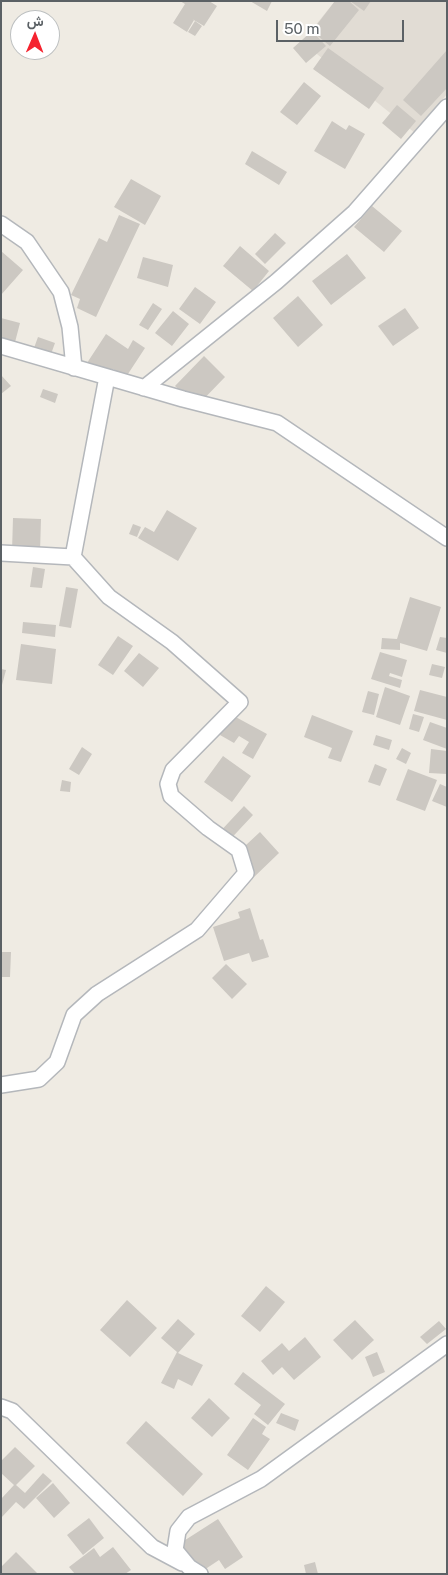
<!DOCTYPE html>
<html>
<head>
<meta charset="utf-8">
<style>
	body { margin:0 }
	#map { position:relative; width:448px; height:1575px; overflow:hidden; background:#efebe3; font-family:"Public Sans",Vazirmatn,sans-serif }
	canvas { display:block }
	.frame { position:absolute; inset:0; border:2px solid #5b6165; pointer-events:none }
	.north { position:absolute; left:10px; top:10px; width:50px; height:50px; box-sizing:border-box; background:#fff; border:1px solid #bdc0c1; border-radius:50%; rotate:1deg; font-size:14px; font-weight:700; line-height:20px; text-align:center; color:#5b6165 }
	.north::after { content:''; display:block; margin:auto; width:18px; height:22px; background:#f5232f; clip-path:polygon(50% 0,100% 100%,50% 72%,0 100%) }
	.scale { position:absolute; left:276px; top:20px; width:128px; height:22px; box-sizing:border-box; border:2px solid #5b6165; border-top:0; padding-left:6px; font-size:15px; line-height:18px; white-space:nowrap; color:#5b6165; -webkit-text-stroke:4px #fff; paint-order:stroke }
</style>
</head>
<body>
<div id="map">
<canvas width="448" height="1575"></canvas>
<div class="frame"></div>
<div class="north">ش</div>
<div class="scale">50 m</div>
</div>
<script>
const c = document.querySelector('canvas').getContext('2d');
c.lineJoin = 'round';
function fill(path, color) {
  c.fillStyle = color;
  c.fill(path, 'evenodd');
}
function toPath(rows) {
  const path = new Path2D();
  for (const r of rows) {
    path.moveTo(r[0], r[1]);
    for (let i = 2; i < r.length; i += 2) path.lineTo(r[i], r[i + 1]);
  }
  return path;
}
function stroke(path, color, width, dash) {
  c.strokeStyle = color;
  c.lineWidth = width;
  c.lineCap = dash ? 'butt' : 'round';
  c.setLineDash(dash || []);
  c.stroke(path);
}
const education = toPath([
	[335,1,447,1,447,94,415,133,302,42]
]);
const building = toPath([
	[180,1,209,1,217,6,204,26,192,19,194,20,187,32,173,23,185,4],
	[250,1,272,1,267,11],
	[335,1,349,1,359,10,330,46,313,32,326,46,306,63,293,48,312,31],
	[350,1,371,1,364,11],
	[195,21,202,26,195,36,188,32],
	[328,48,384,88,369,109,313,69],
	[447,50,447,88,421,116,403,100],
	[304,82,321,96,297,125,280,112],
	[397,105,416,121,401,139,382,123],
	[332,121,346,130,349,125,365,134,345,169,314,151],
	[252,151,287,172,279,185,245,164],
	[131,179,161,196,145,225,114,207],
	[372,206,402,231,384,252,354,227],
	[119,215,140,224,96,317,77,308,80,299,71,295,99,238,107,242],
	[275,233,286,243,265,264,255,254],
	[240,246,269,271,253,291,223,266],
	[1,251,23,270,1,295],
	[347,254,366,278,331,305,312,281],
	[143,257,173,265,168,287,137,278],
	[195,287,216,302,200,324,179,309],
	[298,296,323,325,298,347,273,318],
	[153,303,162,309,148,330,139,325],
	[405,308,419,328,393,346,378,326],
	[173,311,189,324,172,346,155,333],
	[1,318,20,323,14,346,1,343],
	[106,334,128,349,133,340,145,348,126,377,113,369,108,376,87,363],
	[38,337,55,343,51,354,34,348],
	[204,356,225,377,197,406,175,386],
	[1,375,11,386,1,394],
	[43,389,58,394,55,403,40,397],
	[167,510,197,528,178,561,138,538,145,527,154,532],
	[13,518,41,519,40,552,12,551],
	[133,524,141,527,137,537,129,534],
	[33,567,45,569,42,588,30,587],
	[66,587,78,589,71,628,59,626],
	[410,597,441,607,427,651,400,643,400,650,381,649,382,638,397,639],
	[23,622,56,625,55,637,22,633],
	[118,636,133,646,113,675,98,665],
	[440,637,447,638,447,653,436,650],
	[21,644,56,649,52,684,16,680],
	[380,652,407,660,402,677,390,673,389,676,402,680,400,688,371,679],
	[139,653,159,668,143,687,124,671],
	[432,664,445,667,442,678,429,675],
	[1,669,6,670,2,685,1,685],
	[385,687,410,696,400,725,376,717],
	[420,690,447,697,447,720,414,711],
	[368,691,379,694,374,715,362,712],
	[413,714,424,717,419,732,409,729],
	[232,715,267,734,253,759,242,753,249,742,239,736,234,743,220,735],
	[312,715,353,731,341,762,328,758,332,748,304,737],
	[430,722,447,728,447,749,423,740],
	[376,735,392,740,389,750,373,745],
	[82,747,92,754,79,775,69,769],
	[402,748,411,753,406,764,396,759],
	[431,749,447,751,447,774,429,773],
	[223,756,251,776,232,802,204,782],
	[375,764,387,769,380,786,368,782],
	[408,769,437,780,425,811,396,800],
	[62,780,71,782,70,792,60,791],
	[440,784,447,787,447,807,432,801],
	[244,806,253,815,224,846,215,837],
	[260,832,279,853,252,879,232,858],
	[250,908,260,940,263,939,269,957,252,962,249,953,224,961,213,927,240,918,238,912],
	[1,952,11,952,10,977,1,977],
	[226,964,247,984,232,999,212,978],
	[266,1286,285,1302,260,1332,241,1316],
	[127,1300,157,1328,130,1357,100,1330],
	[178,1319,195,1334,178,1353,203,1365,192,1386,178,1379,174,1389,161,1383,177,1352,161,1338],
	[355,1320,374,1340,352,1360,333,1340],
	[439,1321,446,1329,427,1344,420,1337],
	[305,1337,321,1357,294,1380,282,1367,273,1375,261,1361,282,1343,289,1351],
	[377,1352,385,1372,373,1377,365,1357],
	[243,1372,285,1404,268,1425,254,1414,261,1405,234,1384],
	[209,1398,230,1418,212,1437,191,1418],
	[281,1413,299,1420,295,1431,276,1423],
	[253,1418,266,1427,262,1434,270,1439,248,1470,227,1455],
	[146,1421,203,1474,183,1496,126,1443],
	[15,1447,35,1466,16,1485,25,1493,43,1473,52,1481,24,1509,16,1502,1,1518,1,1499,14,1485,1,1473,1,1461],
	[53,1483,70,1503,54,1518,36,1498],
	[89,1518,104,1538,83,1555,67,1535],
	[218,1519,243,1557,225,1569,219,1560,198,1574,179,1544],
	[113,1547,131,1570,125,1574,75,1574,69,1567,94,1548,100,1557],
	[16,1552,38,1574,1,1574,1,1567],
	[315,1562,318,1574,306,1574,304,1565]
]);
const minor = toPath([
	[1,224,27,242,61,292,70,327,74,368],
	[1,346,183,399,277,423,447,538],
	[144,388,276,282,355,212,447,107],
	[1,553,73,557],
	[1,1085,39,1079,57,1062,74,1015,97,994,197,930,246,873,239,850,208,828,171,796,168,784,173,770,240,702,172,642,109,597,73,557,107,377],
	[1,1407,12,1411,152,1547,182,1563],
	[200,1574,189,1567,175,1550,178,1531,189,1517,261,1479,447,1344]
]);
fill(education, '#e1dcd4');
fill(building, '#ccc8c2');
stroke(minor, '#b4b7bb', 18);
stroke(minor, '#fff', 15);
</script>
</body>
</html>
